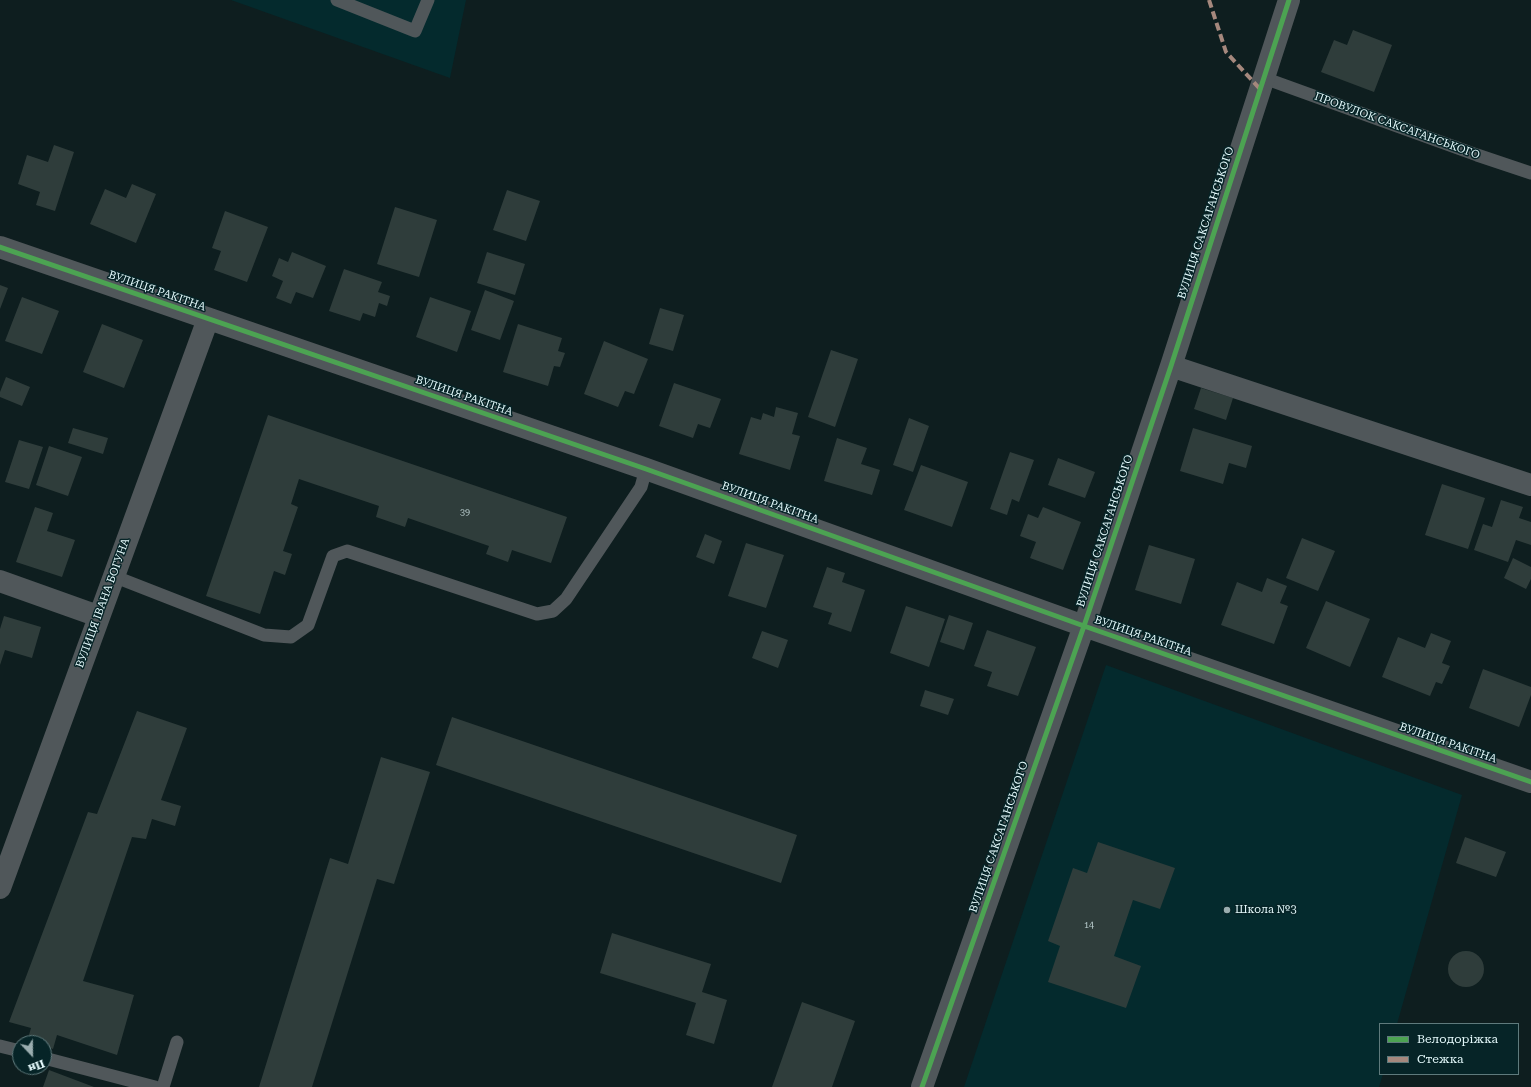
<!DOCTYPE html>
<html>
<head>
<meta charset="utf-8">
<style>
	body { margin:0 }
	#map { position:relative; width:1531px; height:1087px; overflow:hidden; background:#0e1e1f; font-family:"Roboto Serif",serif }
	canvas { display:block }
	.legend { position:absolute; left:1379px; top:1023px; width:140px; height:52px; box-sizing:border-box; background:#062427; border:1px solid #5f7a7c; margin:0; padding:5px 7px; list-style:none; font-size:12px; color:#e5fafc }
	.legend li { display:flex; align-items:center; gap:8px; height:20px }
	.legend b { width:20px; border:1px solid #5f7a7c }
	.north { position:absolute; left:12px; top:1035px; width:40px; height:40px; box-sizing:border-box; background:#062427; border:1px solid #5f7a7c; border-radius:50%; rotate:158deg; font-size:11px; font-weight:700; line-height:16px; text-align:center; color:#e5fafc }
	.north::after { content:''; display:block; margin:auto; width:14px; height:18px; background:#9aadaf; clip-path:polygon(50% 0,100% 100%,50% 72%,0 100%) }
</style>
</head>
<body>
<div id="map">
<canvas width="1531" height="1087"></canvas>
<ul class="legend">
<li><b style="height:5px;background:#4ca352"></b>Велодоріжка</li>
<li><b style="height:5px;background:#a5887d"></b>Стежка</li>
</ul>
<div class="north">Пн</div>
</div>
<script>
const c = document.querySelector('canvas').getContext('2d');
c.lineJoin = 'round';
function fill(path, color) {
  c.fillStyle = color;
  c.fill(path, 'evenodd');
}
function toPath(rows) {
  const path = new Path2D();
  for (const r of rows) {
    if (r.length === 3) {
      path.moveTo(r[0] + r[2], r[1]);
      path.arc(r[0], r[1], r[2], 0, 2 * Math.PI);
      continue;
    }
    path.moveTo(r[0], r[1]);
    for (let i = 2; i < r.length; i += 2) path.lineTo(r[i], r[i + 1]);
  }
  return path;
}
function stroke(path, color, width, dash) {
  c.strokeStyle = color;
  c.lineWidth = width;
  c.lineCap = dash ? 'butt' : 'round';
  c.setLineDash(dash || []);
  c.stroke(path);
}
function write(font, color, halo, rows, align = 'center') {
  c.font = font + ' "Roboto Serif",serif';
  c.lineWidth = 3;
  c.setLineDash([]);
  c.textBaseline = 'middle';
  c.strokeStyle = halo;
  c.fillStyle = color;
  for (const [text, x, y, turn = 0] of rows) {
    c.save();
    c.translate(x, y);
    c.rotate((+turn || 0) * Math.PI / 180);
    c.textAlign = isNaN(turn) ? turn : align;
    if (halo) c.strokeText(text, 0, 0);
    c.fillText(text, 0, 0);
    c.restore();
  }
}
const built = toPath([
	[231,0,466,0,450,78],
	[1106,665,1462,795,1397,1024,1380,1024,1380,1074,1383,1074,1379,1087,964,1087]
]);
const building = toPath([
	[1353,30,1392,45,1374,92,1321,72,1334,40,1347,45],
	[54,145,74,152,55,211,36,205,40,192,18,184,27,155,48,162],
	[132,184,156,194,136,243,90,224,105,189,126,198],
	[507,190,540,201,526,241,493,230],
	[395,207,437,220,419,277,377,264],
	[225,211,268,227,247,282,214,270,221,251,212,248],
	[292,252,326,266,313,298,296,292,291,304,276,298,283,281,272,276,279,258,288,262],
	[487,252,525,264,515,295,477,283],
	[344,269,382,282,378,292,390,296,387,306,379,303,375,317,363,313,360,321,329,311],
	[0,285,8,288,0,309],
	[485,290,514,301,500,340,471,330],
	[22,297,59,311,42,354,5,341],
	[430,297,471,311,457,352,416,337],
	[660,308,684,315,673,351,649,344],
	[102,324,143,340,124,388,83,372],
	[518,324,562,338,558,351,565,353,560,367,554,366,548,386,503,372],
	[604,341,648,359,634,394,625,391,618,407,584,394],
	[831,350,858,359,835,427,808,417],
	[6,377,30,387,22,406,0,397,0,392],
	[674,383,721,399,710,428,698,424,693,438,659,426],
	[1201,388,1233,398,1226,420,1194,409],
	[776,407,798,413,792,434,800,436,790,470,739,454,751,417,761,420,763,413,774,417],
	[268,415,567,517,551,563,512,550,508,562,486,554,489,546,408,518,405,527,376,517,379,506,299,479,291,504,298,507,283,551,292,554,285,575,274,571,260,614,206,596],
	[909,418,929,426,913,472,893,465],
	[73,428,108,438,103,454,68,443],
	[1193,428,1252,446,1246,468,1229,463,1223,484,1180,471],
	[837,438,867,448,861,464,880,470,872,495,824,481],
	[19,440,43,447,29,489,5,482],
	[49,446,82,457,68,496,36,485],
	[1010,452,1034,460,1019,502,1012,499,1007,515,990,509],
	[1058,458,1095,472,1085,498,1048,485],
	[921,465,968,482,952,527,904,510],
	[1442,484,1485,498,1468,549,1425,535],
	[1501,500,1523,507,1519,518,1531,522,1531,545,1516,540,1508,562,1474,550,1483,524,1492,527],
	[35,507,53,513,47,531,75,540,62,577,16,562],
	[1043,507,1081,522,1063,570,1030,558,1036,542,1020,536,1028,514,1038,518],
	[705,534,722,541,714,564,696,557],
	[1302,538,1335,551,1318,591,1286,578],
	[746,543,784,555,766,608,728,596],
	[1149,545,1195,559,1181,604,1135,590],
	[1513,558,1531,567,1531,579,1526,589,1504,578],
	[827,567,845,573,842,582,865,590,851,632,828,624,832,613,813,607],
	[1267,578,1287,586,1280,603,1288,606,1274,644,1221,625,1237,582,1262,592],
	[1326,601,1370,619,1350,667,1306,648],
	[906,606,945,619,929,667,890,653],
	[949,615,973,623,964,650,940,642],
	[4,616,41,627,32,658,5,650,0,665,0,629],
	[987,630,1036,647,1018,696,987,686,992,672,974,666],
	[762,631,788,640,778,668,752,658],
	[1431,633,1451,641,1442,663,1450,666,1442,684,1436,682,1430,696,1382,677,1398,637,1425,648],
	[1483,669,1531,687,1531,695,1519,727,1469,708],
	[925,690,954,699,948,715,920,706],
	[137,711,187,728,161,800,181,806,175,826,152,819,146,839,132,837,83,981,134,995,117,1055,57,1035,53,1049,44,1046,44,1043,27,1042,31,1028,9,1022,88,812,97,814],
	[452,717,797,835,781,883,436,765],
	[381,757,430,772,394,884,377,879,312,1087,259,1087,330,858,348,864],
	[1465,837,1506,852,1496,877,1456,863],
	[1098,842,1175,868,1160,909,1133,900,1114,956,1141,966,1126,1008,1048,982,1060,946,1048,941,1073,868,1087,873],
	[612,933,711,964,702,992,727,1000,714,1044,686,1035,696,1003,600,973],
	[1466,969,18],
	[802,1002,855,1021,832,1087,772,1087],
	[49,1070,94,1087,43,1087]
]);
const lane = toPath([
	[337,0,415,31,428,0],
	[1264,78,1477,155,1531,173],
	[113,576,264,635,291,637,308,625,333,556,347,551,537,614,553,611,566,599,641,487,646,469],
	[0,1046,20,1051],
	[44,1058,155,1087],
	[163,1087,177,1042]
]);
const street = toPath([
	[0,247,646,469,1084,626,1531,782],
	[1171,366,1531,485],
	[0,581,98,616],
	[0,888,208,319],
	[922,1087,1084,626,1171,366,1289,0]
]);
const quiet = toPath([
	[1209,0,1226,52,1260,89]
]);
const cycleway = toPath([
	[0,247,646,469,1084,626,1531,782],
	[922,1087,1084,626,1171,366,1289,0]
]);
const markers = [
	[1227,910,4,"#9aadaf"]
];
const numberNames = [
	["39",465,512],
	["14",1089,925]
];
const streetNames = [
	["ПРОВУЛОК САКСАГАНСЬКОГО",1397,126,20],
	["ВУЛИЦЯ САКСАГАНСЬКОГО",1206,223,-72],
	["ВУЛИЦЯ РАКІТНА",157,291,19],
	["ВУЛИЦЯ РАКІТНА",464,396,19],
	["ВУЛИЦЯ РАКІТНА",770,503,20],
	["ВУЛИЦЯ САКСАГАНСЬКОГО",1105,531,-72],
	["ВУЛИЦЯ ІВАНА БОГУНА",103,603,-70],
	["ВУЛИЦЯ РАКІТНА",1143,636,19],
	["ВУЛИЦЯ РАКІТНА",1448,743,19],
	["ВУЛИЦЯ САКСАГАНСЬКОГО",999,837,-71]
];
const poiNames = [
	["Школа №3",1235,910]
];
fill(built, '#042a2d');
fill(building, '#2f3d3b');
stroke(lane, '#50575a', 13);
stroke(street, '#50575a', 22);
stroke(quiet, '#a5887d', 4, [8, 4]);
stroke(cycleway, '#4ca352', 5);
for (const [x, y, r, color] of markers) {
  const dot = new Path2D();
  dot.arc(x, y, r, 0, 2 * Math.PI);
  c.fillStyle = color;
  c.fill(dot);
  stroke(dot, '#062427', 1.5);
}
write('9px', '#b8cbcc', null, numberNames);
write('11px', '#e5fafc', '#062427', streetNames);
write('11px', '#e5fafc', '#062427', poiNames, 'left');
</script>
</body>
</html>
